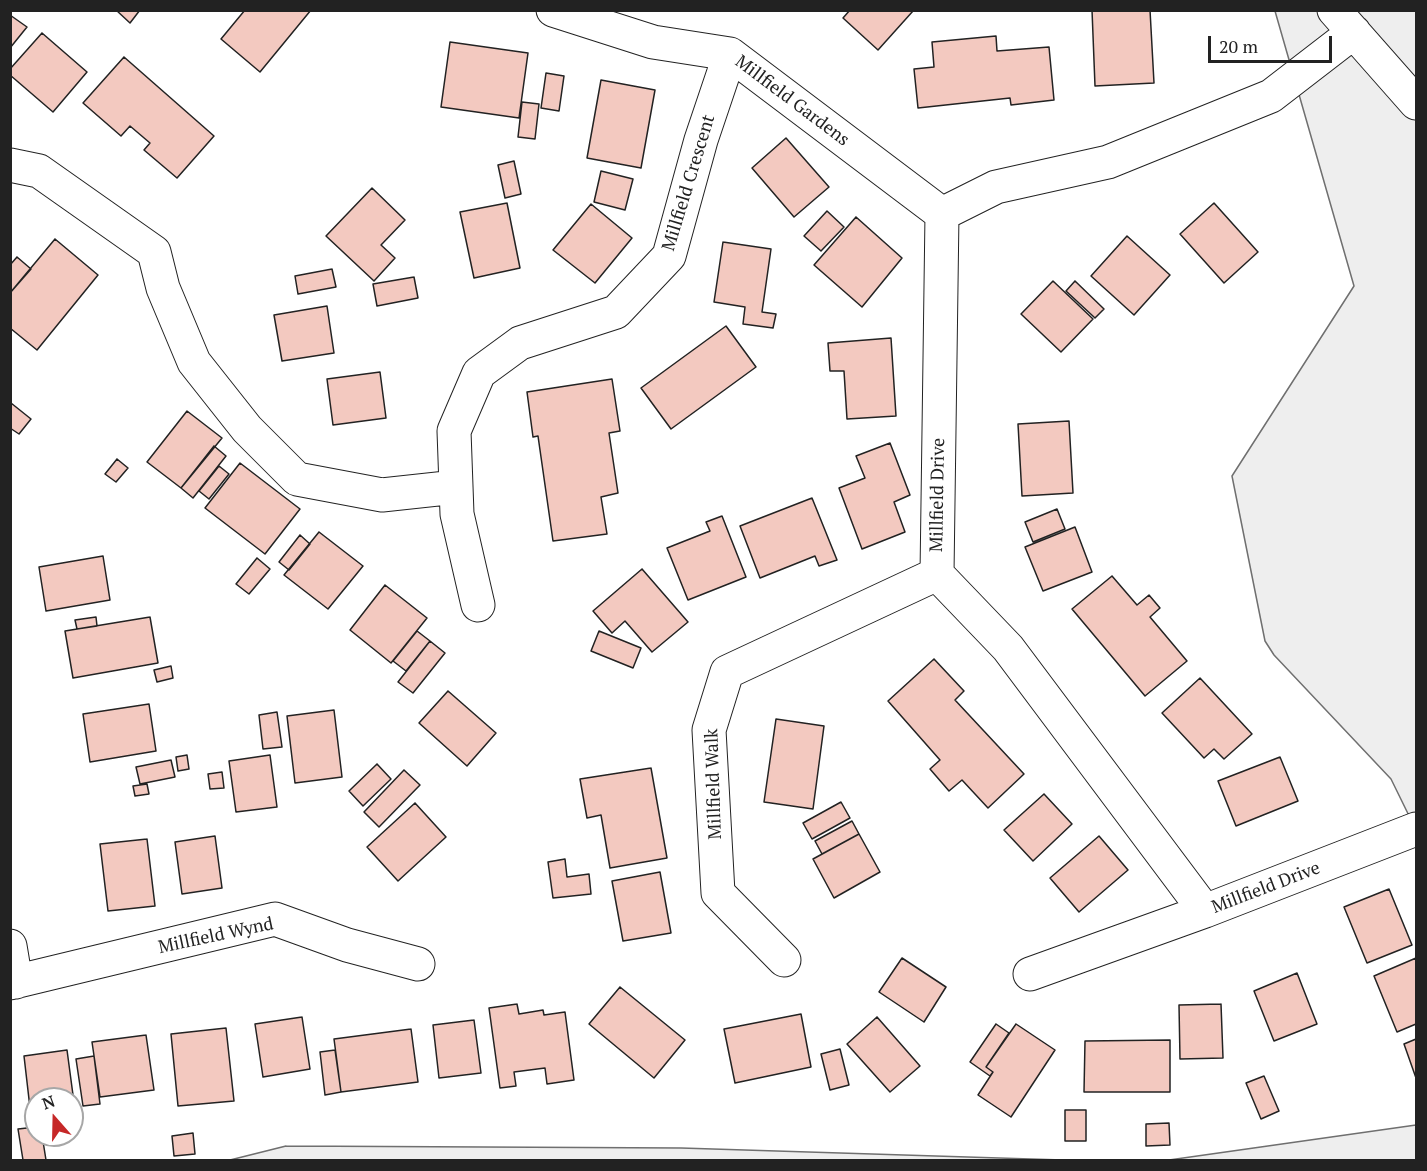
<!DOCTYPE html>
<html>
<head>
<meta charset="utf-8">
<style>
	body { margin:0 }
	#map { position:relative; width:1427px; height:1171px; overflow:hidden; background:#fff; font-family:"PT Serif",serif }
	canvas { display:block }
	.frame { position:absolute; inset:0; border:12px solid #222; pointer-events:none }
	.north { position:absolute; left:24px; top:1087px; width:60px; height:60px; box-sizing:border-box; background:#fff; border:2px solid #a7a7a7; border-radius:50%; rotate:340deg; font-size:16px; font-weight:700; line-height:24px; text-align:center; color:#222 }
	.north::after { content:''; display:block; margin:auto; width:21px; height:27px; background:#c62828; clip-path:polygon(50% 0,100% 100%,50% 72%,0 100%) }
	.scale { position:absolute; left:1208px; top:36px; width:124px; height:27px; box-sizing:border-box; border:3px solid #222; border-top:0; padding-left:8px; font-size:18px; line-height:21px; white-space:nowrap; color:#222; -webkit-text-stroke:4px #fff; paint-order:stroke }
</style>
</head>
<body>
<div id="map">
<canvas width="1427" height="1171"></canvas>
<div class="frame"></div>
<div class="north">N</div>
<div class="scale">20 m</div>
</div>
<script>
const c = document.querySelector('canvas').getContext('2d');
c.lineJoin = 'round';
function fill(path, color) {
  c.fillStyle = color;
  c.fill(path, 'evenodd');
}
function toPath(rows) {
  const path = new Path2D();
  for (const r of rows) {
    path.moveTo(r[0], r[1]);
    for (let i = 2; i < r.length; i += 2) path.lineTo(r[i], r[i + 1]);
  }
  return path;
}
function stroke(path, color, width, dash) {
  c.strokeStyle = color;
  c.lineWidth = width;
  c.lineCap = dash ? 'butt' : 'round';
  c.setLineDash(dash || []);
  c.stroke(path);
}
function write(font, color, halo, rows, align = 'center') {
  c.font = font + ' "PT Serif",serif';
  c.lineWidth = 4.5;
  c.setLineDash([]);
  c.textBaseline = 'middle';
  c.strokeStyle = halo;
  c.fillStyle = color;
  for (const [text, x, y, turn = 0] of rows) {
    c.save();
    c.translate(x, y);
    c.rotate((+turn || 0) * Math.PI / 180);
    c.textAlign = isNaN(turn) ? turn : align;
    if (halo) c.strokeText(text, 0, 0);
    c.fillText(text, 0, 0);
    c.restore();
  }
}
const green = toPath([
	[1275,11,1416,11,1416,830,1391,779,1274,655,1265,641,1232,476,1354,286,1275,11],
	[1416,1125,1416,1160,1169,1160,1416,1125],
	[286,1146,681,1148,1063,1160,230,1160,286,1146]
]);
const building = toPath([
	[116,10,140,10,130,23,116,10],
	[245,10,311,10,260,72,221,39,245,10],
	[850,10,913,10,913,11,878,50,843,18,850,10],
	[1092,10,1150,10,1154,83,1095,86,1092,10],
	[10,15,27,27,10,48,10,15],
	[42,33,87,72,53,112,10,75,10,69,42,33],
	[996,36,997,51,1049,47,1054,100,1011,105,1010,98,918,108,914,69,934,67,932,42,996,36],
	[450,42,528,53,519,118,441,107,450,42],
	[124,57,214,136,177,178,144,150,150,143,130,126,121,136,83,103,124,57],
	[546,73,564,76,559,111,541,108,546,73],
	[601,80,655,90,641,168,587,158,601,80],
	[522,102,539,104,535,139,518,137,522,102],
	[786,138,829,187,794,217,752,168,786,138],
	[514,161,521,194,505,198,498,165,514,161],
	[601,171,633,179,625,210,594,202,601,171],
	[372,188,405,220,381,245,395,258,374,281,326,236,372,188],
	[507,203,520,268,474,278,460,212,507,203],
	[1214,203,1258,252,1224,283,1180,234,1214,203],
	[591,204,632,238,595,283,553,250,591,204],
	[827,211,844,227,821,251,804,236,827,211],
	[856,217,902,258,862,307,814,265,856,217],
	[1127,236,1170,275,1134,315,1091,276,1127,236],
	[55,239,98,275,37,350,10,328,10,293,55,239],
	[723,242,771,249,762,312,776,314,773,328,743,324,745,307,714,302,723,242],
	[17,257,31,269,10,293,10,265,17,257],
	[332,269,336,287,298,294,295,276,332,269],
	[414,277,418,298,377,306,373,284,414,277],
	[1053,281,1093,319,1061,352,1021,314,1053,281],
	[1075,281,1104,309,1095,318,1066,291,1075,281],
	[327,306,334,353,282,361,274,315,327,306],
	[726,326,756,367,671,429,641,388,726,326],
	[891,338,896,416,847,419,844,371,830,371,828,343,891,338],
	[380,372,386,418,333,425,327,379,380,372],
	[612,379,620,431,609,433,618,493,601,497,607,534,553,541,538,436,533,437,527,392,612,379],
	[11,403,31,419,19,434,10,428,11,403],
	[187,411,222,438,181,488,147,462,187,411],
	[1069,421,1073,493,1022,496,1018,424,1069,421],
	[890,443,910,495,894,502,905,532,862,549,839,488,865,478,856,456,890,443],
	[214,446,226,456,193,498,181,488,214,446],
	[117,459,128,468,116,482,105,474,117,459],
	[240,463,300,509,265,554,205,508,240,463],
	[219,466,229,474,209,499,199,491,219,466],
	[812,498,837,560,819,566,815,556,760,578,740,526,812,498],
	[1057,509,1065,529,1033,542,1025,522,1057,509],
	[722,516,746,577,688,600,667,548,710,531,706,522,722,516],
	[1075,527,1092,572,1043,591,1025,547,1075,527],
	[319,532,363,566,328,609,284,575,319,532],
	[300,535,310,544,289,570,279,562,300,535],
	[103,556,110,600,46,611,39,567,103,556],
	[257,558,270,569,249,594,236,584,257,558],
	[642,569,688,622,652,652,625,621,612,633,593,611,642,569],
	[1112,576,1137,605,1149,595,1160,608,1150,617,1187,661,1145,696,1072,609,1112,576],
	[385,585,427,618,391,663,350,630,385,585],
	[96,617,97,626,77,629,75,620,96,617],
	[150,617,158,663,73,678,65,631,150,617],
	[417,631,430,641,406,671,393,661,417,631],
	[599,631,641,648,633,668,591,651,599,631],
	[430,641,445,653,413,693,398,682,430,641],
	[934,659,964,691,955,700,1024,774,988,808,962,780,949,791,930,769,940,760,888,701,934,659],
	[171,666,173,678,157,682,154,670,171,666],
	[1200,678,1252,734,1224,759,1214,749,1204,758,1162,713,1200,678],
	[448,691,496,733,467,766,419,723,448,691],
	[149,704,156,751,90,762,83,714,149,704],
	[334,710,342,777,295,783,287,716,334,710],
	[277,712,282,747,263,749,259,715,277,712],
	[776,719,824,726,813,809,764,802,776,719],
	[187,755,189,769,178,771,176,757,187,755],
	[270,755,277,807,236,812,229,761,270,755],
	[1280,757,1298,801,1236,826,1218,781,1280,757],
	[171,760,175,777,140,784,136,767,171,760],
	[377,764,391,779,363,806,349,791,377,764],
	[651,768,667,858,610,868,601,815,587,818,580,779,651,768],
	[404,770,420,785,379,827,364,812,404,770],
	[222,772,224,788,210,789,208,774,222,772],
	[147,784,149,794,135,796,133,786,147,784],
	[1044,794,1072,824,1033,861,1004,830,1044,794],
	[841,802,850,818,812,839,803,823,841,802],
	[415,803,446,837,398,881,367,847,415,803],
	[852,821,859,834,822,854,815,841,852,821],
	[859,834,880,872,834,898,813,859,859,834],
	[215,836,222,888,182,894,175,842,215,836],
	[1099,836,1128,870,1079,912,1050,878,1099,836],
	[147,839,155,906,108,911,100,844,147,839],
	[565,859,567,877,589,874,591,894,553,898,548,862,565,859],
	[660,872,671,933,623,941,612,881,660,872],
	[1389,889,1412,945,1367,963,1344,907,1389,889],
	[902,958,946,987,924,1022,879,992,902,958],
	[1416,958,1416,1024,1397,1032,1374,976,1416,958],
	[1297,973,1317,1024,1274,1041,1254,991,1297,973],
	[620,987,685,1040,654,1078,589,1024,620,987],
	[517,1004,519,1014,543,1010,544,1015,565,1012,574,1080,547,1084,545,1068,514,1072,516,1086,500,1088,489,1008,517,1004],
	[1221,1004,1223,1058,1180,1059,1179,1005,1221,1004],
	[801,1014,811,1067,735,1083,724,1029,801,1014],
	[302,1017,310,1069,263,1077,255,1024,302,1017],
	[877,1017,920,1066,890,1092,847,1044,877,1017],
	[474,1020,481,1073,439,1078,433,1025,474,1020],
	[996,1024,1009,1033,986,1067,993,1072,990,1076,970,1062,996,1024],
	[1016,1024,1055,1050,1011,1117,978,1095,993,1072,986,1067,1016,1024],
	[226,1028,234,1101,178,1106,171,1034,226,1028],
	[411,1029,418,1082,341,1092,334,1039,411,1029],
	[146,1035,154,1090,100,1097,92,1042,146,1035],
	[1416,1039,1416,1078,1404,1044,1416,1039],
	[1170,1040,1170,1092,1084,1092,1085,1041,1170,1040],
	[840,1049,849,1085,830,1090,821,1054,840,1049],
	[67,1050,77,1125,72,1126,72,1099,36,1099,36,1108,30,1108,24,1056,67,1050],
	[335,1050,341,1092,325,1095,320,1052,335,1050],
	[94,1056,100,1104,83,1106,76,1059,94,1056],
	[1264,1076,1279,1111,1261,1119,1246,1083,1264,1076],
	[1065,1110,1086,1110,1086,1141,1065,1141,1065,1110],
	[1169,1123,1170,1145,1146,1146,1146,1124,1169,1123],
	[36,1127,36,1135,42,1135,46,1160,23,1160,18,1129,36,1127],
	[193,1133,195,1154,174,1156,172,1136,193,1133]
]);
const minor = toPath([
	[553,10,653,42,730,54,942,214],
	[1334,10,1416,103],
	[10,165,39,171,154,252,163,288,194,362,247,429,297,479,382,495,456,487],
	[942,214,937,574,1008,648,1205,911,1416,829],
	[942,214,996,187,1108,162,1271,96,1354,32],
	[478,605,457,514,454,431,479,373,520,343,616,312,669,256,701,140,730,54],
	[10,946,16,982],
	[784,960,718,893,709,730,727,672,937,574],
	[1030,974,1205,911],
	[10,983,275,919,347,945,418,964]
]);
const streetNames = [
	["Millfield Gardens",792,101,37],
	["Millfield Crescent",689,183,-73],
	["Millfield Drive",938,495,-89],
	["Millfield Walk",714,784,-92],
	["Millfield Drive",1266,888,-21],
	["Millfield Wynd",216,936,-12]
];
fill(green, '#eee');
stroke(green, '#6f6f6f', 1.5);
fill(building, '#f3c9c0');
stroke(building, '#222', 1.5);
stroke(minor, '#222', 35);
stroke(minor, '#fff', 33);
write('18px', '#222', '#fff', streetNames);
</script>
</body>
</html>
